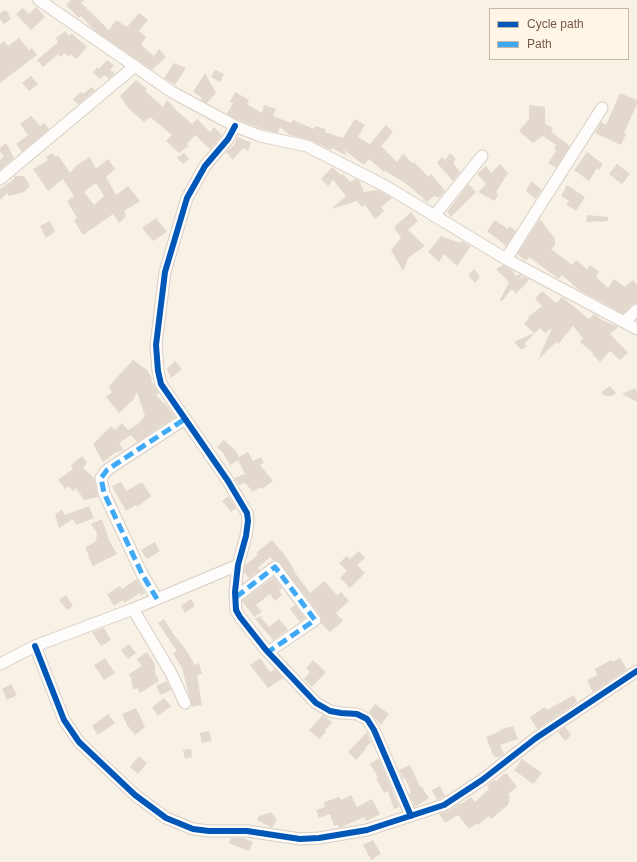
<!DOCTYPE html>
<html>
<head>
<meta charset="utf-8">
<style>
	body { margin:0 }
	#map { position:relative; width:637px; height:862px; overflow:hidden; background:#f7f1e6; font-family:Arial,sans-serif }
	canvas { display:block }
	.legend { position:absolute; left:489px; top:8px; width:140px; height:52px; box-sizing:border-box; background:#fff6e7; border:1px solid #c8b7a7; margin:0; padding:5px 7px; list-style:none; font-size:12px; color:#755846 }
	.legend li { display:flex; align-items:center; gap:8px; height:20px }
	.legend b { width:20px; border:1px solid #c8b7a7 }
</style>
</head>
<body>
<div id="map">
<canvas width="637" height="862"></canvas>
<ul class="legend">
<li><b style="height:5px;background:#0057b8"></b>Cycle path</li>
<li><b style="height:5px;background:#3fa9f5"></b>Path</li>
</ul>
</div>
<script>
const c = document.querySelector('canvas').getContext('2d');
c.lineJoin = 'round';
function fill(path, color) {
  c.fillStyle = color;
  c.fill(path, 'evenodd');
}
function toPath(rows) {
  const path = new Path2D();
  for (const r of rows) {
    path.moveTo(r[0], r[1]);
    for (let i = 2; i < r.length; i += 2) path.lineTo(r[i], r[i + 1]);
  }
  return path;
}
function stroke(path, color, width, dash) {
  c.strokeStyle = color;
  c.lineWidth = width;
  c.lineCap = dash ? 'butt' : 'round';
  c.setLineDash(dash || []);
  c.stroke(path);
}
const building = toPath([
	[71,0,84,0,81,3,109,30,116,20,127,27,139,13,148,20,139,31,146,37,141,45,154,56,159,49,166,57,152,70,95,31,81,16,79,18,66,5],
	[36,7,45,17,31,30,16,14,23,8,29,14],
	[6,10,11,19,4,24,0,19,0,13],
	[65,31,69,36,71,33,87,47,76,59,70,54,68,57,65,53,60,57,58,54,43,67,37,60,58,42,56,38],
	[19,38,29,50,32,48,37,55,0,83,0,45,4,41,8,46],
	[107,60,114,65,110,70,115,73,109,79,104,75,100,79,93,73,97,67,99,69],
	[174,63,186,68,175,85,164,78],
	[215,70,224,74,220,82,211,77],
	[205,73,216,93,207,103,201,100,202,98,193,92],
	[31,76,38,84,29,91,22,83],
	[136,80,147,89,145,91,163,107,167,100,177,111,192,124,197,119,210,132,214,127,222,135,210,149,195,135,187,144,188,146,179,153,166,141,172,135,150,117,144,122,129,109,120,96],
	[92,87,95,90,78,105,73,99,81,92,83,94],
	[235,92,249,100,247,104,262,113,264,105,276,109,273,116,291,123,293,120,314,129,315,126,326,129,325,132,343,138,355,119,365,125,358,137,370,144,386,125,393,132,381,146,397,162,403,154,411,162,415,163,429,177,431,174,445,191,439,198,434,196,427,202,408,185,385,171,384,172,369,159,364,165,344,150,347,156,332,148,331,150,310,140,290,135,280,127,278,133,262,129,238,120,227,114,233,103,230,102],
	[620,93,637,100,637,104,624,133,626,134,621,145,595,133,601,122,606,125],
	[529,105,545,107,545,124,553,128,551,132,570,146,556,168,548,163,556,151,554,149,556,145,543,136,533,143,519,131,529,119],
	[31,116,40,126,44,123,49,129,22,152,16,144,28,135,20,124],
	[237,137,250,142,250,145,248,151,243,148,233,160,226,152,234,145],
	[6,143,14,158,0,170,0,160,4,157,0,151,0,148],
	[587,152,603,164,599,170,597,168,589,181,574,170],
	[52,153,56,157,58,155,70,173,77,165,90,157,96,169,108,159,115,169,106,177,116,195,128,186,140,201,124,211,126,216,119,223,113,214,83,235,74,220,77,218,67,201,74,196,63,179,48,191,33,169,48,160,46,157],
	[96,183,104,196,94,205,84,192],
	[184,153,189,159,183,164,177,158],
	[450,153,456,159,453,163,460,172,453,181,437,163,442,157,445,160],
	[500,164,508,173,496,192,498,194,495,201,478,192,486,184,477,174,486,166,491,173],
	[617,164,630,174,622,184,609,174],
	[332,167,341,175,343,174,350,182,356,179,359,180,364,192,378,190,392,198,381,207,384,211,375,219,365,205,362,207,357,201,331,209,346,196,333,180,328,186,321,179],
	[14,176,24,176,30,186,24,192,9,196,7,193,0,200,0,189,14,179],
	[531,181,542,190,535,199,526,191],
	[468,184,476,192,451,217,447,212],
	[567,185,585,197,576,211,566,204,569,201,561,196],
	[411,212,418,221,408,230,425,246,409,257,403,271,391,250,401,238,394,227],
	[587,215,608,217,608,221,586,222],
	[156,218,167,232,153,241,142,228],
	[540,219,555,239,555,245,551,249,572,265,576,260,587,269,590,265,599,272,596,277,608,288,614,279,625,287,633,280,637,285,637,303,632,305,623,314,579,290,562,275,559,279,529,257,526,261,517,254],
	[495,220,508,229,509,226,516,231,506,246,487,231],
	[50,221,55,232,46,238,40,226],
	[441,236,460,243,462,241,471,246,457,266,444,254,439,262,428,252],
	[503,265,512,270,516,276,519,274,522,276,521,278,522,279,523,276,529,279,526,284,514,295,515,293,512,289,502,301,500,300,509,282,496,269],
	[474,269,480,277,475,283,468,275],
	[542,291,556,303,562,297,589,319,594,314,602,320,618,327,610,334,628,353,620,360,610,351,600,362,592,354,593,353,580,342,583,338,573,326,558,344,556,342,538,360,552,328,545,333,540,328,525,343,527,346,521,350,514,342,534,333,524,324,529,318,528,317,542,306,535,299],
	[133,360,147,370,152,378,151,380,159,393,156,395,167,406,175,417,137,442,131,435,119,443,124,450,115,453,103,462,93,444,111,426,115,430,122,423,128,430,138,424,145,416,137,392,133,400,119,413,106,397,112,392,109,386],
	[175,361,182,369,171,378,167,369],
	[610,386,616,393,613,396,605,396,601,392],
	[635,388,637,392,637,402,622,394],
	[224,440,236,451,239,457,248,452,253,461,261,457,264,463,260,465,273,481,262,489,260,487,253,492,245,483,239,485,234,478,245,474,238,460,230,465,223,453,217,447],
	[82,456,87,463,83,468,94,478,98,497,84,500,76,488,73,491,69,486,65,489,58,480,73,469,71,465],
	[121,482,126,491,142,482,151,496,137,507,136,505,126,511,112,486],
	[229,496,236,508,231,512,222,501],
	[89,506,94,518,76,525,73,519,59,528,55,514,62,510,65,515],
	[102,519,109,540,117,554,93,566,88,556,89,555,85,548,96,541,97,533,91,524],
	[272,540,284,554,294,569,293,570,310,593,324,581,337,595,341,592,349,601,336,613,343,621,330,632,321,623,321,616,278,561,273,560,270,557,258,568,260,570,249,578,244,572,245,565,258,555,256,553],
	[155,542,160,551,147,559,141,550],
	[359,551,365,558,357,565,365,573,350,588,340,578,347,571,339,563,347,556,350,559],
	[274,577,282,588,279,591,282,595,275,601,270,594,256,605,262,612,254,617,242,601],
	[137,579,145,593,141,595,140,593,124,603,123,600,114,606,107,594,120,586,122,589],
	[66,595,73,606,67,610,59,600],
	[191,599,195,606,185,613,181,606],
	[295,605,305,618,300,622,290,609],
	[260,616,269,627,279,619,288,630,273,640,255,619],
	[164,619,174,635,184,647,195,665,199,663,202,674,197,675,202,705,192,707,182,668,173,653,177,651,158,623],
	[104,628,111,640,101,646,92,632],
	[129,644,136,653,128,659,121,650],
	[147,652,155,664,155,673,159,681,140,693,137,688,133,690,131,678,129,674,142,666,137,659],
	[105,658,115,673,104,680,94,665],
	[260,658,270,672,275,669,283,678,268,688,250,665],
	[620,658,627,669,593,692,587,680,597,675,595,669,611,660,612,662],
	[313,660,326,672,312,687,304,679,310,672,306,668],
	[167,681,171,690,161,695,156,686],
	[11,684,17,695,7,700,2,689],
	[574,695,577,702,537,729,530,717,545,707,547,710],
	[164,698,171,706,158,716,152,707],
	[375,704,389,714,381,725,369,712],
	[136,708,145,727,135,735,127,725,122,714],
	[108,714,115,723,98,735,92,726],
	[323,715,332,722,325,730,326,732,319,739,309,730],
	[513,726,518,739,500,745,504,754,498,758,493,755,486,737,501,731,500,730],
	[565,727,571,735,565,741,558,732],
	[209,731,212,741,202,743,200,733],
	[367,732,371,742,365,748,366,749,356,760,348,752],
	[191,749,192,757,185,759,183,750],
	[139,756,147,763,138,774,130,767],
	[379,758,399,807,394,809,388,791,384,793,376,778,378,777,370,764],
	[522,759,542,773,533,784,514,770],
	[410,765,420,787,421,786,429,798,415,807,409,794,411,792,405,778,403,779,399,770],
	[504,774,507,774,517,787,508,794,510,797,508,805,491,819,489,816,478,825,476,824,469,829,458,815,445,823,439,814,448,811,460,803,461,804,471,797,475,802,489,789,487,785,494,780,496,781],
	[440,786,445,796,437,800,432,790],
	[351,795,357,807,372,799,380,814,366,821,364,817,339,828,338,825,334,826,330,814,319,818,316,810,325,807,324,802,339,797,341,800],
	[271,812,277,820,272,828,257,820,259,816],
	[231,838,243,838,253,842,249,851,229,843],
	[373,840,381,854,371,860,363,845]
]);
const minor = toPath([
	[39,0,172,92,235,126,260,136,307,146,387,187,506,259,637,329],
	[235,126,228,139,205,166,187,198,165,272,156,345,158,371,161,384,228,481,247,513,248,521,246,536,238,565,235,592,236,610,240,617,266,650,316,703,330,711,341,713,357,714,367,719,374,730,411,816],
	[0,179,135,66],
	[434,216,482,156],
	[506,259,602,108],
	[624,322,637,310],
	[236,597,275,567,315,620,268,652],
	[157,599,142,574,104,493,101,478,107,470,125,458,185,419],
	[133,609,171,673,185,703],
	[35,646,64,720,79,742,135,795,166,818,193,829,209,831,247,831,300,839,319,838,367,830,444,805,482,780,536,738,637,671],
	[0,664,35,646,133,609,238,565]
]);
const quiet = toPath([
	[236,597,275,567,315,620,268,652],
	[157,599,142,574,104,493,101,478,107,470,125,458,185,419]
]);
const cycleway = toPath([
	[235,126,228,139,205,166,187,198,165,272,156,345,158,371,161,384,228,481,247,513,248,521,246,536,238,565,235,592,236,610,240,617,266,650,316,703,330,711,341,713,357,714,367,719,374,730,411,816],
	[35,646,64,720,79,742,135,795,166,818,193,829,209,831,247,831,300,839,319,838,367,830,444,805,482,780,536,738,637,671]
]);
fill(building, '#e3d8ce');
stroke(minor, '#d8cec5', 13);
stroke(minor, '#fefdfb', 11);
stroke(quiet, '#3fa9f5', 5, [10, 5]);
stroke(cycleway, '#0057b8', 6);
</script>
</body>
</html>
